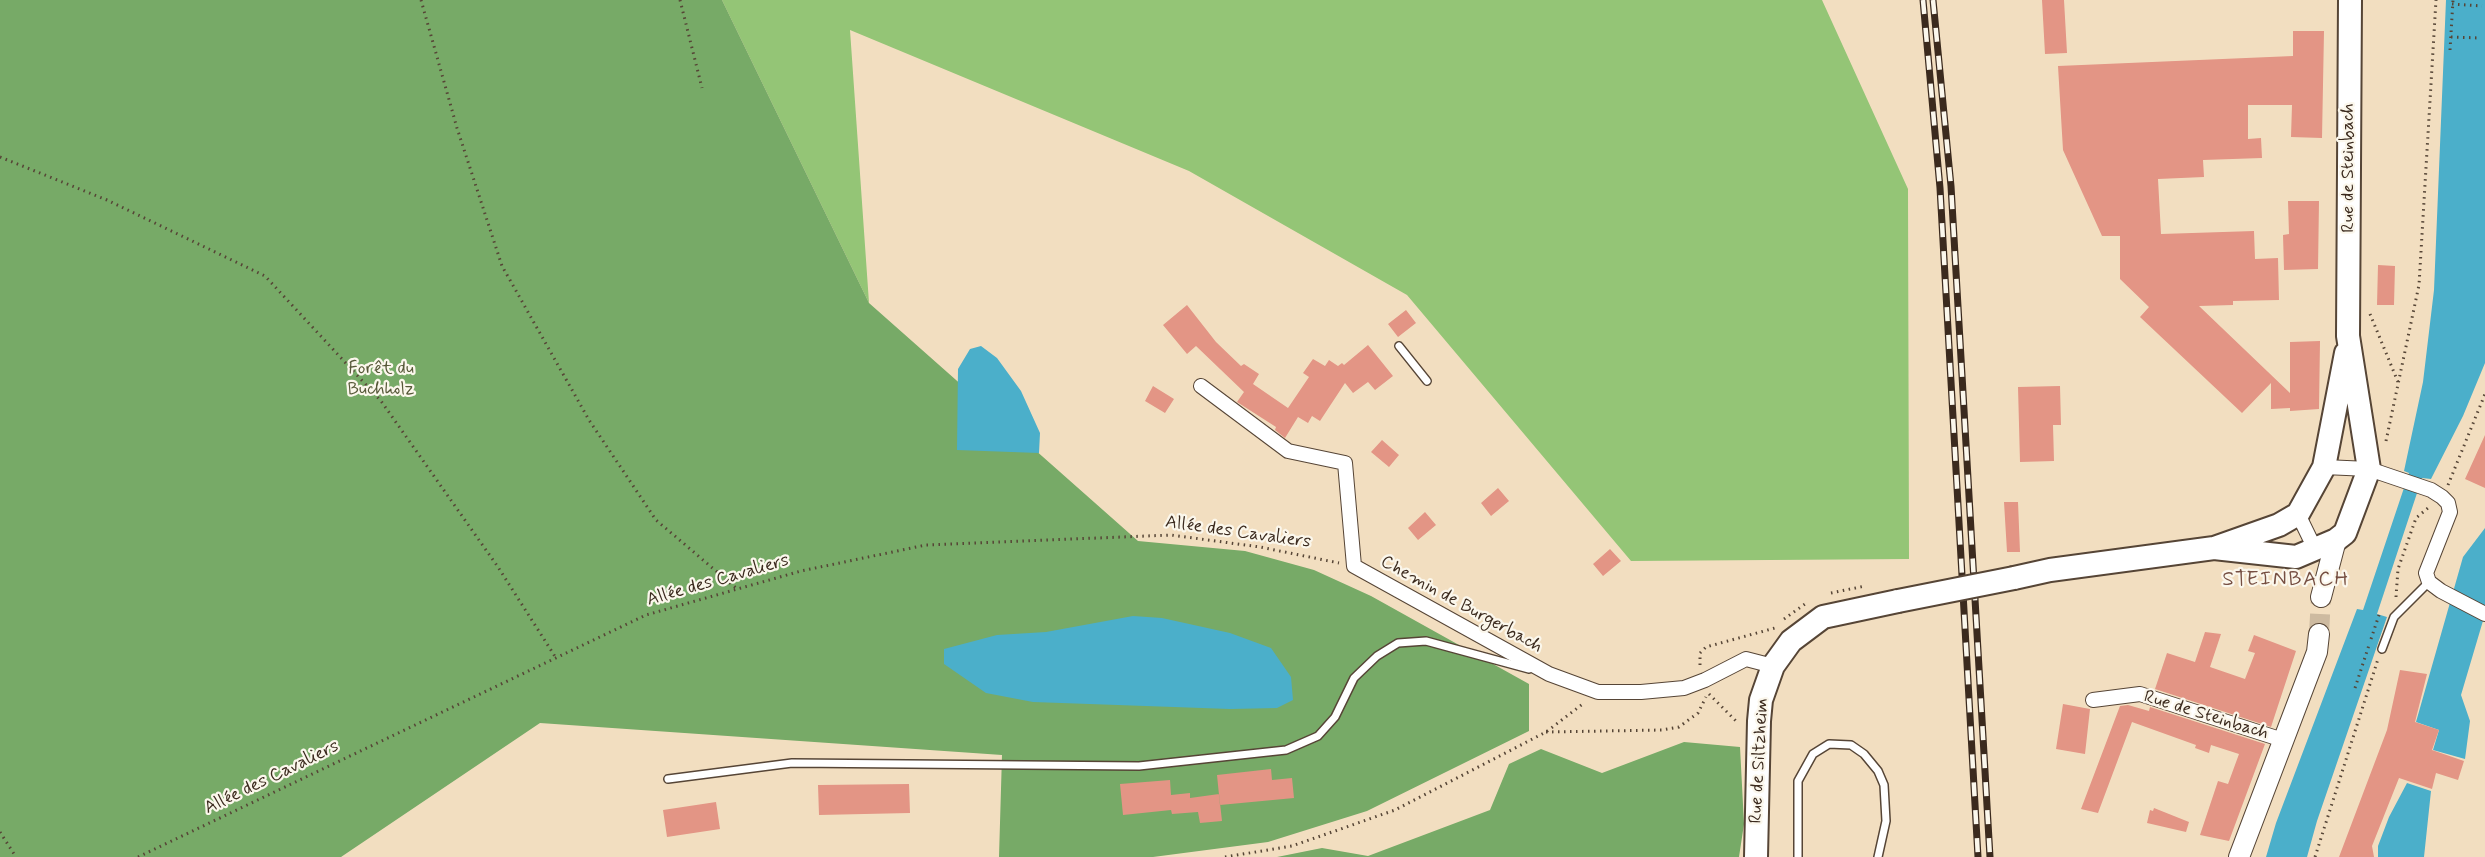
<!DOCTYPE html>
<html>
<head>
<meta charset="utf-8">
<style>
	body { margin:0 }
	canvas { display:block; background:#f2dec0 }
</style>
</head>
<body>
<canvas width="2485" height="857"></canvas>
<script>
const c = document.querySelector('canvas').getContext('2d');
c.lineJoin = 'round';
function fill(path, color) {
  c.fillStyle = color;
  c.fill(path, 'evenodd');
}
function toPath(rows) {
  const path = new Path2D();
  for (const r of rows) {
    path.moveTo(r[0], r[1]);
    for (let i = 2; i < r.length; i += 2) path.lineTo(r[i], r[i + 1]);
  }
  return path;
}
function stroke(path, color, width, dash) {
  c.strokeStyle = color;
  c.lineWidth = width;
  c.lineCap = dash ? 'butt' : 'round';
  c.setLineDash(dash || []);
  c.stroke(path);
}
function write(font, color, halo, rows, align = 'center') {
  c.font = font + ' Mynerve,sans-serif';
  c.lineWidth = 4.5;
  c.setLineDash([]);
  c.textBaseline = 'middle';
  c.strokeStyle = halo;
  c.fillStyle = color;
  for (const [text, x, y, turn = 0] of rows) {
    c.save();
    c.translate(x, y);
    c.rotate((+turn || 0) * Math.PI / 180);
    c.textAlign = isNaN(turn) ? turn : align;
    if (halo) c.strokeText(text, 0, 0);
    c.fillText(text, 0, 0);
    c.restore();
  }
}
const green = toPath([
	[722,0,1822,0,1908,189,1909,559,1631,561,1407,295,1189,171,850,30,869,303]
]);
const forest = toPath([
	[0,0,722,0,869,303,1138,541,1245,551,1314,570,1371,596,1529,684,1529,731,1367,811,1268,842,1153,857,999,857,1002,755,540,723,341,857,0,857],
	[1684,742,1740,747,1744,824,1739,857,1277,857,1322,848,1368,856,1490,810,1509,764,1541,749,1602,773]
]);
const water = toPath([
	[2446,0,2485,0,2485,363,2463,416,2431,479,2422,478,2377,614,2387,617,2317,821,2307,857,2266,857,2276,823,2357,609,2363,610,2409,473,2404,471,2423,382,2434,290],
	[981,346,997,358,1021,391,1040,433,1039,453,957,450,958,369,970,349],
	[2485,528,2485,614,2461,695,2470,721,2465,759,2433,750,2439,730,2416,722,2463,557],
	[1133,616,1162,618,1230,633,1271,648,1291,677,1293,700,1277,708,1230,709,1033,702,986,693,944,664,944,649,997,635,1046,632],
	[2407,783,2431,791,2424,857,2378,857,2378,846,2389,817]
]);
const building = toPath([
	[2042,0,2064,0,2067,53,2045,54],
	[2293,31,2324,31,2322,138,2291,137,2292,105,2248,105,2248,139,2261,138,2262,158,2203,160,2204,177,2158,179,2161,234,2254,231,2255,259,2278,258,2279,300,2233,301,2233,305,2199,306,2290,393,2290,342,2320,341,2319,409,2290,411,2290,408,2271,409,2271,383,2242,413,2140,317,2149,307,2120,279,2120,236,2102,236,2063,150,2058,66,2293,56],
	[2288,201,2319,201,2318,269,2284,270,2283,235,2289,234],
	[2378,265,2395,266,2394,305,2377,305],
	[1187,305,1216,342,1241,366,1244,364,1259,374,1253,384,1288,408,1309,377,1303,373,1313,359,1325,366,1329,360,1338,366,1342,363,1344,365,1368,345,1393,376,1375,390,1368,382,1353,393,1345,383,1320,421,1312,416,1308,423,1298,417,1285,438,1275,430,1276,427,1237,402,1244,392,1196,346,1187,354,1163,325],
	[1406,310,1416,323,1398,337,1388,324],
	[1153,386,1174,399,1165,413,1145,401],
	[2060,386,2061,425,2053,425,2054,461,2020,462,2018,387],
	[2485,435,2485,488,2465,479],
	[1382,440,1399,455,1389,467,1371,452],
	[1498,488,1509,501,1491,516,1481,503],
	[2004,502,2018,502,2020,552,2007,552],
	[1425,512,1436,525,1418,540,1408,528],
	[1610,549,1621,561,1603,576,1593,564],
	[2205,632,2221,634,2210,667,2245,679,2255,653,2248,651,2254,635,2296,651,2271,727,2155,689,2167,653,2195,662],
	[2400,670,2427,674,2415,722,2439,730,2432,750,2464,761,2458,780,2436,773,2432,789,2399,778,2372,846,2374,857,2339,857,2387,730],
	[2063,704,2090,709,2085,754,2056,749],
	[2128,705,2149,711,2150,707,2265,744,2229,841,2200,835,2218,781,2228,784,2239,754,2211,745,2209,753,2195,748,2196,745,2132,722,2098,813,2081,809,2120,706],
	[1271,769,1272,780,1292,778,1294,798,1220,805,1217,775],
	[1170,780,1171,795,1190,793,1190,798,1219,794,1222,821,1200,823,1198,812,1172,814,1171,810,1123,815,1120,784],
	[909,784,910,813,819,815,818,785],
	[716,802,720,829,667,837,663,810],
	[2154,808,2189,822,2186,832,2147,823,2150,810,2153,811]
]);
const secondaryTunnel = toPath([
	[2319,634,2321,597]
]);
const path = toPath([
	[421,0,457,128,502,266,589,420,656,520,736,588],
	[680,0,702,88],
	[2452,4,2482,6],
	[2451,37,2480,38],
	[2450,50,2453,0],
	[0,157,107,200,265,276,381,401,498,567,556,658],
	[2370,314,2398,382],
	[2386,441,2419,285,2436,0],
	[2448,485,2485,394],
	[1831,593,1865,586],
	[2396,597,2398,569,2416,518,2428,508],
	[1784,619,1805,604],
	[2371,639,2379,615],
	[1700,665,1700,653,1706,647,1775,628],
	[2355,688,2369,645],
	[1709,694,1738,723],
	[1546,732,1662,730,1679,727,1698,713,1706,697],
	[0,832,16,857],
	[138,857,646,615,801,571,926,545,1171,535,1260,547,1339,563],
	[1225,857,1292,846,1395,810,1546,732,1584,703],
	[2315,857,2378,659]
]);
const lane = toPath([
	[1399,346,1427,381],
	[2382,649,2394,617,2429,582],
	[668,779,792,763,1139,766,1286,750,1318,736,1335,717,1354,678,1377,656,1398,643,1426,641,1529,669],
	[1798,857,1798,781,1813,754,1829,744,1851,745,1864,754,1878,771,1884,785,1886,821,1878,857]
]);
const street = toPath([
	[1201,386,1288,451,1345,463,1354,566,1549,674,1598,692,1641,692,1684,688,1705,680,1746,659,1773,666],
	[2324,467,2369,469,2431,490,2442,497,2448,503,2450,512,2426,573,2429,582,2441,591,2485,614],
	[2298,514,2315,549],
	[2093,700,2140,694,2283,740]
]);
const secondary = toPath([
	[2321,597,2336,540],
	[2239,857,2317,652,2319,634]
]);
const primary = toPath([
	[2214,548,2296,557,2336,540,2345,533,2369,469,2348,336,2350,0],
	[2014,578,2050,570,2214,548,2279,525,2298,514,2324,467,2346,353],
	[1756,857,1759,721,1761,700,1773,666,1791,641,1823,617,1898,601]
]);
const rail = toPath([
	[1923,0,1940,188,1978,857],
	[1933,0,1951,186,1990,857]
]);
const primaryBridge = toPath([
	[1898,601,2014,578]
]);
const streetNames = [
	["Rue de Steinbach",2349,168,-90],
	["Allée des Cavaliers",1238,533,8],
	["Allée des Cavaliers",718,581,-16],
	["Chemin de Burgerbach",1461,605,29],
	["Rue de Steinbach",2206,716,17],
	["Rue de Siltzheim",1760,761,-87],
	["Allée des Cavaliers",272,778,-26]
];
const parkNames = [
	["Forêt du",381,369],
	["Buchholz",381,390]
];
const quarterNames = [
	["STEINBACH",2286,581]
];
fill(green, '#94c576');
fill(forest, '#77aa67');
fill(water, '#4bafca');
fill(building, '#e39585');
stroke(secondaryTunnel, '#cdbaa0', 20, [20, 10]);
stroke(lane, '#564536', 10);
stroke(street, '#564536', 16);
stroke(secondary, '#564536', 22);
stroke(primary, '#564536', 26);
stroke(path, '#564536', 3, [1.5, 4.5]);
stroke(lane, '#fff', 7);
stroke(street, '#fff', 14);
stroke(secondary, '#fff', 20);
stroke(primary, '#fff', 22);
stroke(rail, '#3b2a1e', 7);
stroke(rail, '#fbf7ec', 4.5, [14]);
stroke(primaryBridge, '#564536', 26, []);
stroke(primaryBridge, '#fff', 22);
write('18px', '#3b2a1e', '#fbf7ec', streetNames);
write('18px', '#565838', '#fbf7ec', parkNames);
c.letterSpacing = '1.5px';
write('21px', '#764f42', '#fbf7ec', quarterNames);
c.letterSpacing = '0px';
</script>
</body>
</html>
